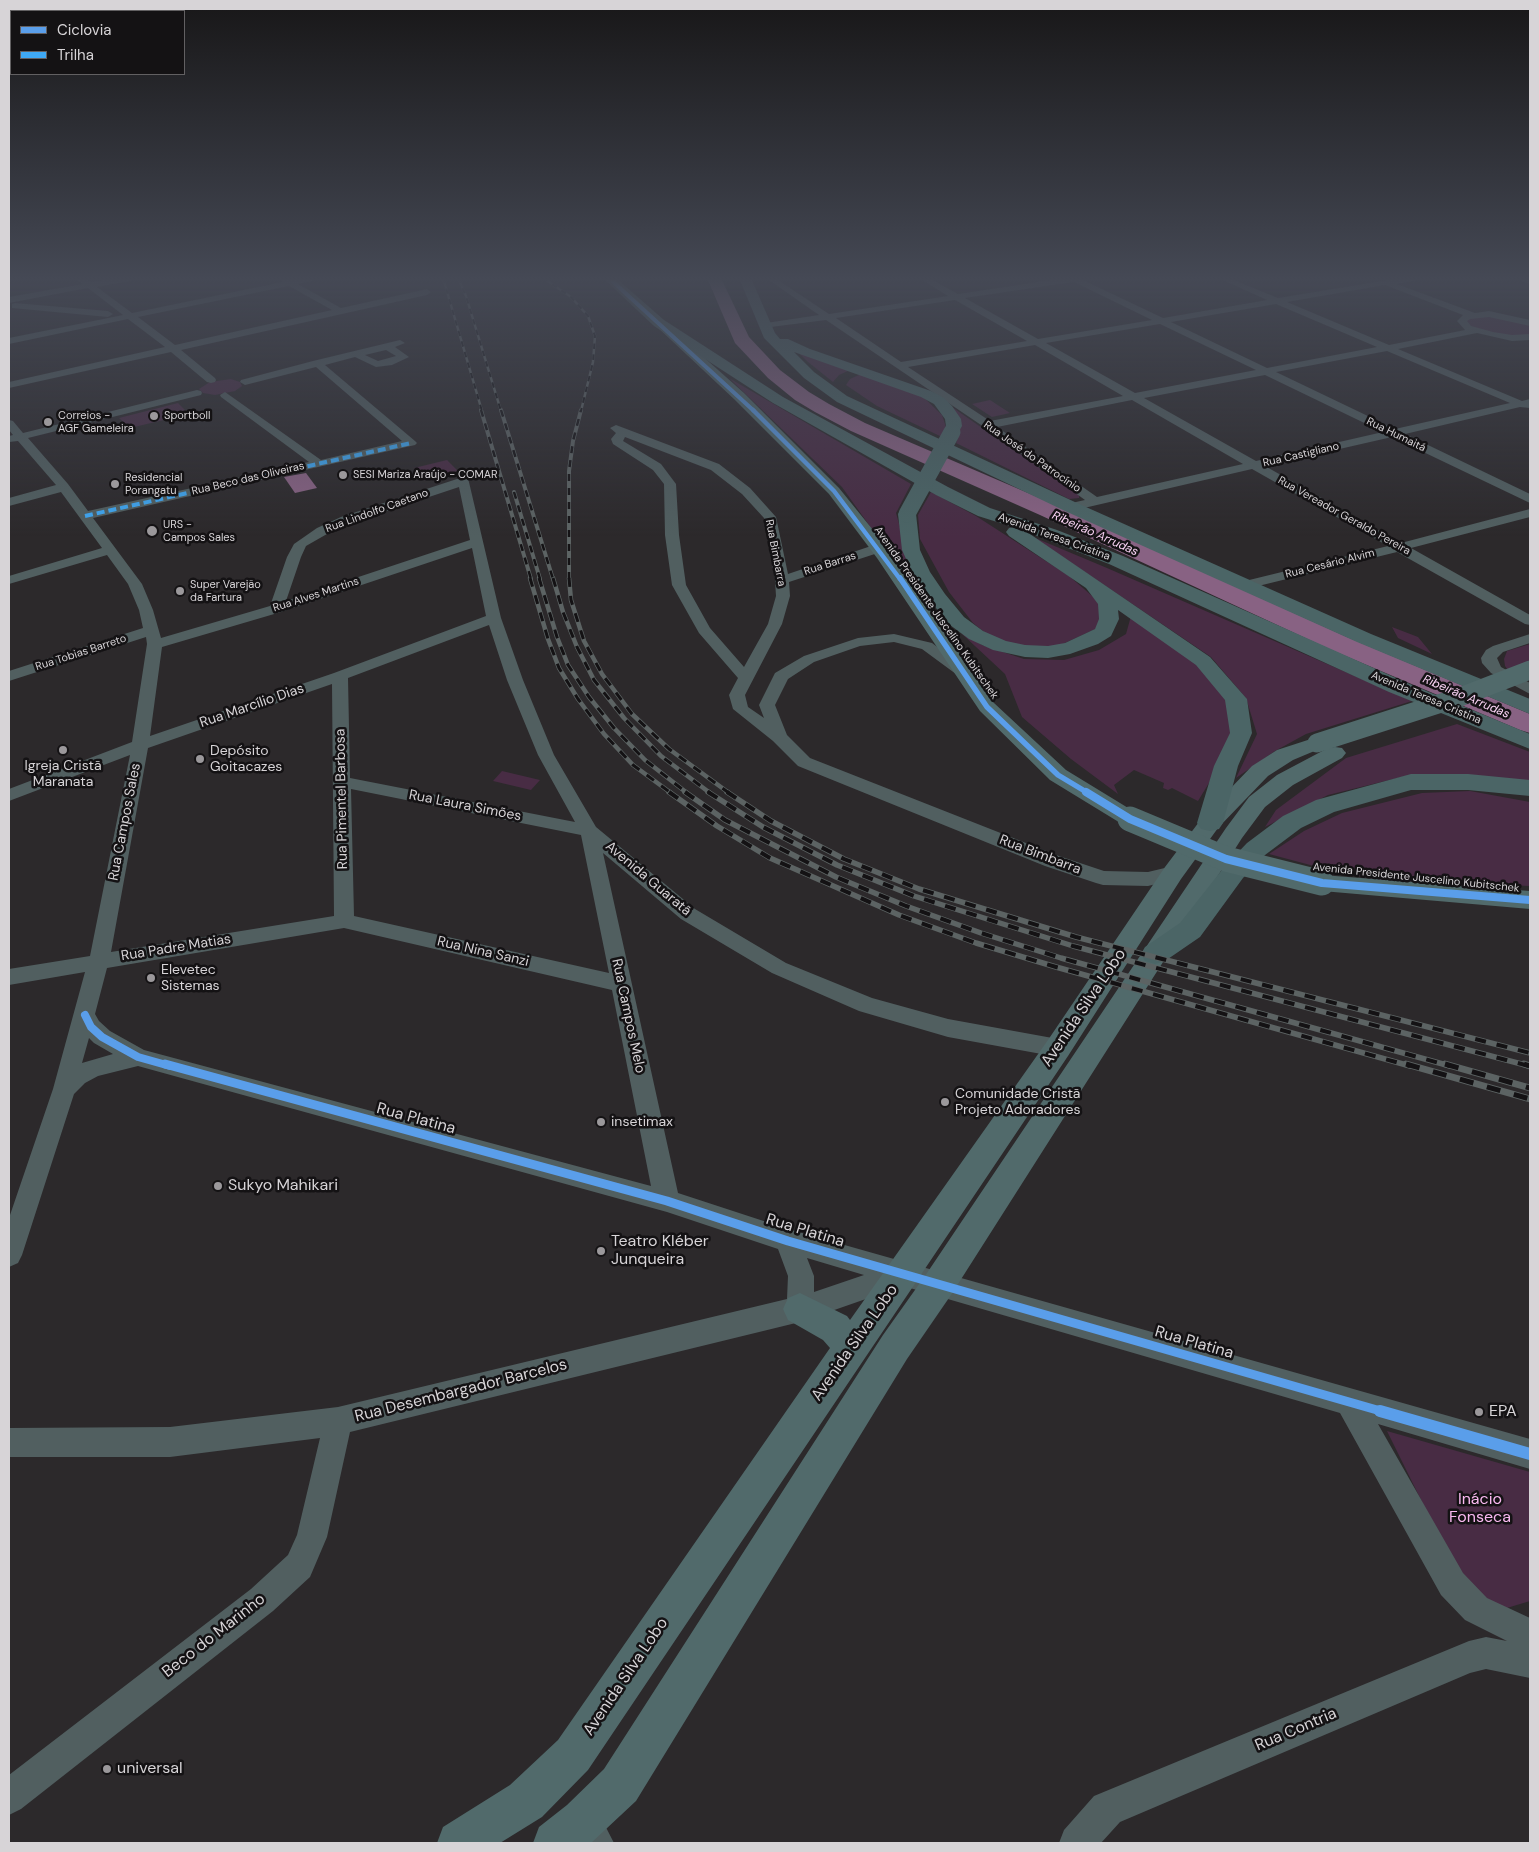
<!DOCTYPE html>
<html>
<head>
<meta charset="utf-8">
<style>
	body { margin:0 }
	#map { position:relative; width:1539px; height:1852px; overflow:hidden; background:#2c292b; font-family:"DM Sans",sans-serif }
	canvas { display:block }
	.frame { position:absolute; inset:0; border:10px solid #d7d4d7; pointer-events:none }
	.legend { position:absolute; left:10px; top:10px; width:175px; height:65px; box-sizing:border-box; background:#141214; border:1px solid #626062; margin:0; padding:6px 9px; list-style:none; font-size:15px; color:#d7d4d7 }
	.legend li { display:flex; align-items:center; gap:10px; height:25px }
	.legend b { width:25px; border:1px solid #626062 }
</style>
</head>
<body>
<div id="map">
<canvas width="1539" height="1852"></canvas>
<div class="frame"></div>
<ul class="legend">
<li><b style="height:6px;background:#5a9eea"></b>Ciclovia</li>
<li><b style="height:6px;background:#3fa9f5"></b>Trilha</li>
</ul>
</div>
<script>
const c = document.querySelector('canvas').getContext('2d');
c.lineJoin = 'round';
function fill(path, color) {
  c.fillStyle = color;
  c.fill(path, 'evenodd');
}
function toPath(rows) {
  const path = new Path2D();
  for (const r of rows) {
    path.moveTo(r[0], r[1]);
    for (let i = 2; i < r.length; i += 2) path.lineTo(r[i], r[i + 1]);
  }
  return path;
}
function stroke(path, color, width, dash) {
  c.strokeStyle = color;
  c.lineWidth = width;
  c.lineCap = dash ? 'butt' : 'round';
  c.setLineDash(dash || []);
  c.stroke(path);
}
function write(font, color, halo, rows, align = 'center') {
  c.font = font + ' "DM Sans",sans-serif';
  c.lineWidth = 5;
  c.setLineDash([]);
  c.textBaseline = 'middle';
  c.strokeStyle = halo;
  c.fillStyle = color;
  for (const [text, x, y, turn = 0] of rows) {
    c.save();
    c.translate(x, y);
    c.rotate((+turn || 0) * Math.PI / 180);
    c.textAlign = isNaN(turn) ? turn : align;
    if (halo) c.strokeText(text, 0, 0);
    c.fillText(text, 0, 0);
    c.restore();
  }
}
const green = toPath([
	[1482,315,1522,321,1530,325,1530,335,1516,337,1469,328,1466,319],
	[799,353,850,370,839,375,833,382,808,362],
	[861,374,919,393,942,415,946,427,942,437,877,406,846,385,850,379],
	[729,378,911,484,896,513,910,562,909,566,900,566,896,563,842,487],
	[231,379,240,382,242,386,235,391,215,395,203,393,199,389,210,382],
	[990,400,1010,413,992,417,972,404],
	[178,403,189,414,130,428,119,418],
	[949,405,1079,495,1079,498,1069,499,956,443,959,434],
	[447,460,458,471,424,479,414,468],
	[931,492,976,516,1069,576,1106,608,1102,626,1054,648,1023,648,989,636,973,623,949,592,920,539,918,515],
	[1033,537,1107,568,1412,701,1306,734,1275,751,1236,778,1257,734,1246,698,1211,657],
	[1131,616,1199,661,1231,700,1235,731,1218,768,1198,801,1172,788,1168,790,1163,788,1164,783,1134,770,1114,785,1118,794,1071,759,1022,717,1005,674,961,633,982,645,1024,659,1064,660,1099,650,1126,634],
	[1392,627,1418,637,1432,654,1398,638],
	[1530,644,1530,665,1510,673,1505,666,1504,659,1507,651],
	[1457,724,1530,752,1530,782,1462,776,1406,776,1328,795,1265,827,1276,810,1346,758],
	[502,771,540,780,531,790,493,781],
	[1470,791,1530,802,1530,886,1379,880,1329,870,1269,854,1304,831,1342,813,1422,793],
	[1387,1431,1530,1472,1530,1601,1497,1611,1464,1587]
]);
const water = toPath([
	[306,473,317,488,295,493,284,477]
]);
const river = toPath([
	[707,278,721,278,749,337,780,370,809,392,829,404,865,423,1056,505,1347,637,1530,714,1530,733,1520,730,1329,649,1040,515,851,431,815,412,795,400,768,378,735,343,707,278]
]);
const minor = toPath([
	[76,278,85,278,91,282,117,278,134,278,130,281,97,287,132,313,282,282,281,278,292,280,317,278,316,280,298,284,341,308,427,289,431,292,427,295,181,350,215,378,216,380,215,382,211,383,207,382,171,352,9,388,9,382,165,347,128,319,9,344,9,338,123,315,88,288,9,303,9,297,82,284,76,278],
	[289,286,332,310,175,345,138,317,289,286],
	[766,278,775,278,829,314,948,296,919,278,929,278,958,294,1064,278,1084,278,1083,280,1163,318,1267,300,1218,278,1229,278,1278,298,1400,278,1418,278,1417,280,1397,284,1475,313,1489,311,1530,320,1530,326,1489,317,1470,319,1467,321,1471,326,1493,332,1512,335,1530,334,1530,340,1512,341,1477,333,1398,349,1522,401,1530,399,1530,408,1520,407,1405,434,1530,494,1530,503,1392,437,1265,466,1401,543,1530,509,1530,517,1411,548,1530,615,1530,625,1525,624,1397,552,1246,589,1241,588,1239,585,1241,582,1388,546,1252,469,1071,511,1067,510,1065,507,1067,504,1085,500,984,427,826,320,763,328,763,324,766,323,819,315,766,278],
	[1074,282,1152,320,1038,339,965,298,1074,282],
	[1385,285,1463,315,1457,321,1465,330,1389,345,1287,302,1385,285],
	[955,300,1027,341,901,362,836,318,955,300],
	[1276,304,1377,347,1267,368,1171,322,1276,304],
	[1160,324,1256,370,1135,393,1046,343,1160,324],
	[1035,345,1123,396,990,421,908,367,1035,345],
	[1387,351,1510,403,1395,429,1276,372,1387,351],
	[1265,375,1383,432,1256,461,1144,398,1265,375],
	[1132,400,1243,464,1097,497,997,427,1132,400],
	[1518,278,1530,278,1530,284,1519,280,1518,278],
	[15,303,108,311,113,314,108,317,12,308,12,304,15,303],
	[400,340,405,343,395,347,409,357,392,365,376,367,355,357,325,365,415,441,417,443,415,445,93,518,142,584,153,610,161,638,270,606,287,557,294,544,317,528,341,517,460,478,468,478,501,618,523,680,554,755,596,827,695,909,786,963,872,998,948,1019,1058,1039,1066,1042,1069,1048,1066,1054,1058,1057,948,1037,859,1011,772,973,681,919,603,853,678,1193,788,1229,1530,1439,1530,1469,1378,1424,1463,1573,1487,1598,1530,1618,1530,1678,1486,1669,1470,1673,1120,1822,1101,1843,1059,1843,1064,1830,1094,1796,1469,1641,1486,1637,1507,1641,1465,1620,1441,1595,1340,1413,903,1286,800,1322,350,1432,327,1537,310,1577,273,1611,21,1809,9,1815,9,1775,251,1589,288,1555,297,1535,320,1438,170,1457,9,1457,9,1428,170,1427,338,1407,787,1299,788,1276,778,1249,667,1212,138,1066,98,1076,85,1083,74,1094,22,1255,18,1263,9,1267,9,1218,53,1089,85,972,9,985,9,969,90,956,130,755,9,801,9,789,132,742,147,644,146,637,9,681,9,671,143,628,139,610,128,584,107,555,9,584,9,576,102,548,61,492,9,506,9,498,56,485,18,441,9,442,9,436,13,435,9,430,9,420,13,421,23,433,197,390,201,391,202,393,201,395,28,438,68,484,88,511,309,462,221,397,220,395,225,392,321,460,402,441,316,367,245,385,240,382,241,380,313,361,400,340],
	[386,350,396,356,378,361,365,355,386,350],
	[459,487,470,540,286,601,301,557,306,546,327,534,351,523,459,487],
	[472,548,486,616,334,673,150,736,162,647,281,612,472,548],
	[489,625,507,680,538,755,575,822,350,778,348,678,489,625],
	[332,684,334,916,111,952,148,748,332,684],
	[351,789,581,835,609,973,354,916,351,789],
	[344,928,612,990,651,1186,144,1050,110,1031,99,1021,95,1014,107,968,344,928],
	[89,1038,94,1043,113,1054,82,1063,89,1038],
	[807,1258,864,1275,814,1292,814,1276,807,1258],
	[616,425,719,464,750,488,776,517,788,574,874,545,884,545,886,548,884,551,789,582,790,596,782,624,745,695,748,707,764,718,759,705,775,673,804,656,858,638,894,634,932,643,974,674,972,677,966,679,960,677,922,649,894,642,860,646,814,662,788,679,775,705,787,735,810,758,1059,856,1104,871,1148,872,1173,866,1180,868,1183,873,1180,878,1148,886,1103,885,1096,883,1045,866,798,766,773,741,733,709,729,695,738,678,699,633,672,585,665,535,664,484,653,470,613,444,611,439,616,433,610,428,616,425],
	[625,437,711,470,742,494,764,518,775,580,776,596,768,624,744,667,710,628,686,585,679,535,676,484,661,464,623,441,625,437],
	[1530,634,1530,643,1503,652,1497,658,1501,667,1530,683,1530,694,1491,673,1482,663,1481,658,1486,650,1493,646,1530,634],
	[583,1803,596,1808,614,1843,576,1843,565,1821,570,1808,583,1803]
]);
const major = toPath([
	[659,319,663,321,744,393,839,488,890,551,994,703,1066,770,1138,814,1141,819,1138,824,1130,826,1122,824,1050,780,980,711,877,558,829,494,734,399,655,325,653,323,655,321,659,319],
	[1317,737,1324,739,1327,743,1324,747,1293,760,1268,776,1218,828,1181,879,1068,1056,588,1770,542,1817,500,1843,437,1843,443,1827,510,1785,558,1740,830,1348,823,1340,788,1320,783,1309,788,1298,800,1293,847,1316,850,1320,1048,1040,1165,867,1202,818,1252,766,1277,750,1317,737],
	[1335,747,1342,748,1346,753,1342,758,1293,785,1265,807,1242,838,951,1295,907,1359,636,1801,591,1843,533,1843,539,1827,567,1805,604,1769,883,1335,927,1273,1226,828,1249,797,1277,775,1328,748,1335,747],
	[1322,875,1530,891,1530,909,1322,891,1313,889,1310,883,1313,877,1322,875]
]);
const highway = toPath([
	[603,278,616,278,664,320,783,397,948,487,990,508,1057,530,1123,556,1405,682,1530,734,1530,749,1389,692,1109,564,1027,532,1210,657,1247,699,1252,733,1238,766,1223,823,1219,829,1210,831,1201,829,1197,823,1214,766,1230,733,1225,700,1196,665,1118,610,1119,619,1111,636,1098,644,1070,654,1048,658,1025,657,993,650,969,639,950,625,931,602,912,572,902,550,898,514,901,510,907,509,913,510,916,514,920,550,930,572,945,594,964,617,983,631,1006,641,1025,645,1048,646,1065,643,1095,629,1099,619,1098,604,1086,588,1009,536,1006,532,1009,528,1013,527,978,516,936,495,773,403,654,326,603,278],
	[739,278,751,278,775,333,780,339,788,339,810,349,931,391,944,398,952,406,961,419,962,426,957,435,947,435,944,432,946,426,945,419,934,404,921,397,794,352,814,372,847,396,1077,503,1371,634,1530,699,1530,714,1357,642,1065,511,837,402,804,378,764,338,739,278],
	[1411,774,1468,774,1530,780,1530,796,1468,790,1411,790,1334,812,1301,828,1265,855,1243,878,1200,937,1165,961,1155,964,1145,961,1141,954,1145,947,1180,923,1225,866,1247,843,1283,816,1316,800,1411,774]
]);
const railFar4 = toPath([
	[443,278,482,411],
	[458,278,466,296,501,411],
	[543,278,571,297,588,316,595,336,593,362,581,411]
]);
const railFar3 = toPath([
	[481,410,531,579],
	[501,410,553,579],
	[514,492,540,579],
	[569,579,569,471,573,441,581,410]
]);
const railFar2 = toPath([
	[530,578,548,639,559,668,578,699,604,734,633,765,671,793],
	[539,578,557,637,568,665,589,697,614,728,645,760,687,793],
	[553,578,563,612,577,647,594,680,624,718,661,756,710,793],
	[569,578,571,600,584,641,602,674,632,714,669,749,729,793]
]);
const railFar1 = toPath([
	[669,792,717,826,770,858,899,915,976,943,1056,967,1410,1066],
	[685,792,725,820,836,877,906,906,981,933,1061,958,1450,1066],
	[708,792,763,827,837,865,914,896,1073,946,1529,1066],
	[727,792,771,821,844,859,919,889,1076,937,1530,1053]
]);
const rail = toPath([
	[1406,1064,1530,1099],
	[1445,1064,1530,1088],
	[1524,1064,1530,1066]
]);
const majorBridgeFar1 = toPath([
	[1317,743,1460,697,1530,670]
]);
const majorBridge = toPath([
	[1130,819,1226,859,1322,883]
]);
const highwayBridge = toPath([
	[907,514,952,432]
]);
const quiet = toPath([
	[85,516,411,443]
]);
const cyclewayFar5 = toPath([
	[609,278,754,411]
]);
const cyclewayFar4 = toPath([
	[753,410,834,491,900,579]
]);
const cyclewayFar3 = toPath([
	[900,578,987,707,1058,775,1088,793]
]);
const cyclewayFar2 = toPath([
	[1086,792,1130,819,1226,859,1322,883,1530,900],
	[85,1015,91,1027,102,1037,138,1057,170,1066]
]);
const cyclewayFar1 = toPath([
	[165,1064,667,1201,788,1241,1384,1412]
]);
const cycleway = toPath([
	[1380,1411,1530,1454]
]);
const markers = [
	[154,416,5,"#9b989b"],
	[48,422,5,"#9b989b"],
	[343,475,5,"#9b989b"],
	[115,484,5,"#9b989b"],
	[152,531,6,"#9b989b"],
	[180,591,5,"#9b989b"],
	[63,750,5,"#9b989b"],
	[200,759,5,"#9b989b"],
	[151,978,5,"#9b989b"],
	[945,1102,5,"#9b989b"],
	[601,1122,5,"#9b989b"],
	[218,1186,5,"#9b989b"],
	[601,1251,5,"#9b989b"],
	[1479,1412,5,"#9b989b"],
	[107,1769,5,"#9b989b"]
];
const farPoinames = [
	["Correios -",58,416],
	["AGF Gameleira",58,429],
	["Sportboll",164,416],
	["SESI Mariza Araújo - COMAR",353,475],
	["Residencial",125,478],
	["Porangatu",125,491],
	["URS -",163,525],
	["Campos Sales",163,538],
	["Super Varejão",190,585],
	["da Fartura",190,598]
];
const farStreetnames = [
	["Rua Humaitá",1396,435,26],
	["Rua Castigliano",1301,455,-13],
	["Rua José do Patrocínio",1032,457,35],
	["Rua Beco das Oliveiras",248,479,-13],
	["Rua Lindolfo Caetano",377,511,-20],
	["Rua Vereador Geraldo Pereira",1344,516,29],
	["Avenida Teresa Cristina",1054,537,20],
	["Rua Bimbarra",775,553,79],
	["Rua Barras",830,564,-18],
	["Rua Cesário Alvim",1330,564,-14],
	["Rua Alves Martins",316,595,-18],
	["Avenida Presidente Juscelino Kubitschek",936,613,55],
	["Rua Tobias Barreto",81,653,-18],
	["Avenida Teresa Cristina",1426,698,23],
	["Avenida Presidente Juscelino Kubitschek",1416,878,6]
];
const farWaternames = [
	["Ribeirão Arrudas",1095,534,24],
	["Ribeirão Arrudas",1466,697,23]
];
const streetNames = [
	["Rua Marcílio Dias",252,706,-19],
	["Rua Pimentel Barbosa",342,799,-91],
	["Rua Laura Simões",465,806,11],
	["Rua Campos Sales",125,822,-79],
	["Rua Bimbarra",1040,855,21],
	["Avenida Guaratã",648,879,40],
	["Rua Padre Matias",176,948,-9],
	["Rua Nina Sanzi",483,952,13],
	["Rua Campos Melo",628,1016,78]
];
const poiNames = [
	["Depósito",210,751],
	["Goitacazes",210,767],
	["Igreja Cristã",63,766,"center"],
	["Maranata",63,782,"center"],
	["Elevetec",161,970],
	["Sistemas",161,986],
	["Comunidade Cristã",955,1094],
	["Projeto Adoradores",955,1110],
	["insetimax",611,1122]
];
const nearStreetnames = [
	["Avenida Silva Lobo",1084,1008,-56],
	["Rua Platina",416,1119,15],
	["Rua Platina",805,1231,17],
	["Avenida Silva Lobo",855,1343,-55],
	["Rua Platina",1194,1343,16],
	["Rua Desembargador Barcelos",461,1391,-14],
	["Beco do Marinho",214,1636,-38],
	["Avenida Silva Lobo",626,1677,-56],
	["Rua Contria",1296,1730,-23]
];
const nearPoinames = [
	["Sukyo Mahikari",228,1186],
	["Teatro Kléber",611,1242],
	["Junqueira",611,1260],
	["EPA",1489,1412],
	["universal",117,1769]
];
const nearParknames = [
	["Inácio",1480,1500],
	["Fonseca",1480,1518]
];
fill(green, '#482c44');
fill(water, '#886283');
fill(river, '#886283');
fill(minor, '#515f60');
fill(major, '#516a6b');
fill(highway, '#4b6566');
stroke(railFar4, '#5c6363', 2.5);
stroke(railFar3, '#5c6363', 4);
stroke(railFar2, '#5c6363', 4.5);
stroke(railFar1, '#5c6363', 5.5);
stroke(rail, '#5c6363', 7);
stroke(railFar4, '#141214', 2, [5.5]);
stroke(railFar3, '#141214', 2.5, [7]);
stroke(railFar2, '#141214', 3, [9]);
stroke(railFar1, '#141214', 4, [11]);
stroke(rail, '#141214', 5, [14]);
stroke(majorBridgeFar1, '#516a6b', 19);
stroke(majorBridge, '#516a6b', 25);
stroke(highwayBridge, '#4b6566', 17);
stroke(quiet, '#3fa9f5', 4, [8, 4]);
stroke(cyclewayFar5, '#5a9eea', 4);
stroke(cyclewayFar4, '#5a9eea', 4.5);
stroke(cyclewayFar3, '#5a9eea', 5.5);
stroke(cyclewayFar2, '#5a9eea', 8);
stroke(cyclewayFar1, '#5a9eea', 9);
stroke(cycleway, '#5a9eea', 12);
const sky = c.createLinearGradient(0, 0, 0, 537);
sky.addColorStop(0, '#181718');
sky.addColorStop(0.52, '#454955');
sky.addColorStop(1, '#45495500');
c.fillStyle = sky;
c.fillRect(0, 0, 1539, 537);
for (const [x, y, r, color] of markers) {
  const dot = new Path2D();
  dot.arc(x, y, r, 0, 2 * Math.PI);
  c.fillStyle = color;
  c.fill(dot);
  stroke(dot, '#141214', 2);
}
write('11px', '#d7d4d7', '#141214', farPoinames, 'left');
write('11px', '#d7d4d7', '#141214', farStreetnames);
write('italic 12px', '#fbd4f5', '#141214', farWaternames);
write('14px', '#d7d4d7', '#141214', streetNames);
write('14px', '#d7d4d7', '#141214', poiNames, 'left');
write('16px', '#d7d4d7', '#141214', nearStreetnames);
write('16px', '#d7d4d7', '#141214', nearPoinames, 'left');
write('16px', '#fab9f1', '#141214', nearParknames);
</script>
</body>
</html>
